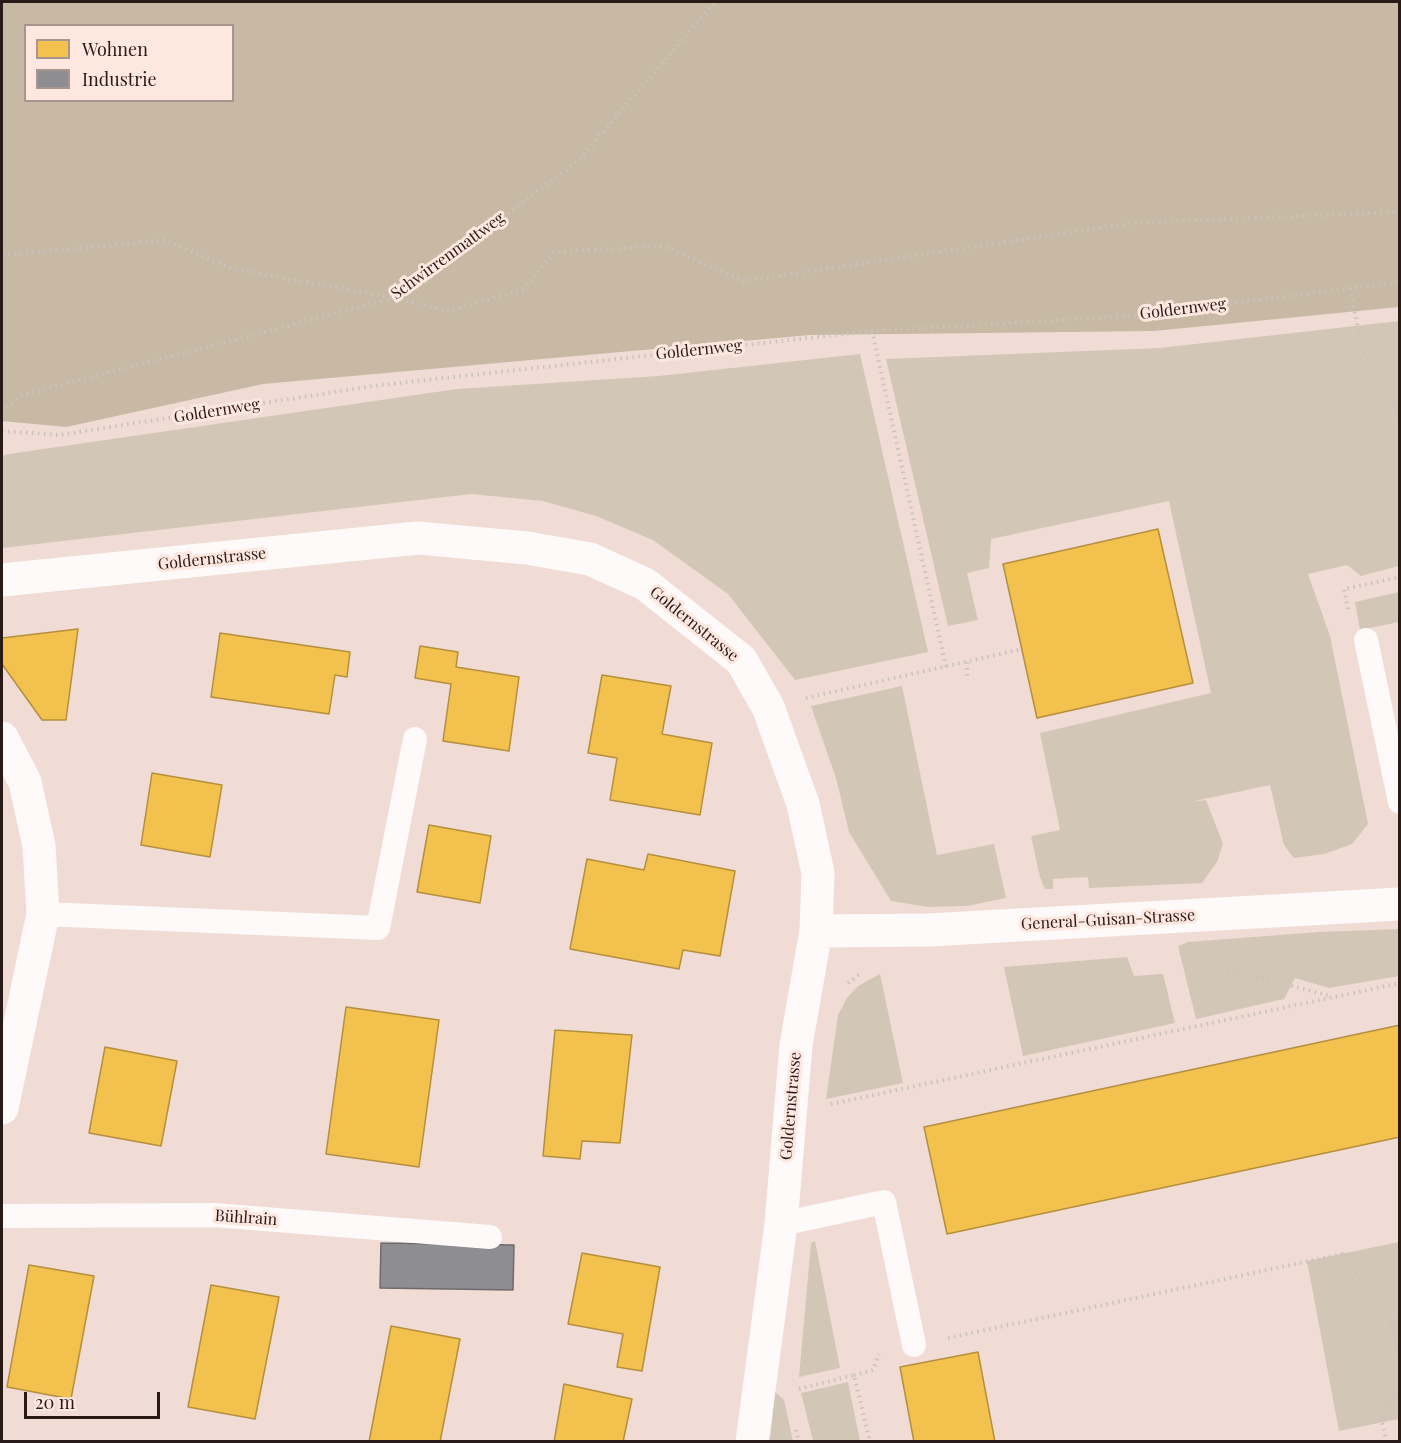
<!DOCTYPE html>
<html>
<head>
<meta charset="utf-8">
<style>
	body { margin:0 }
	#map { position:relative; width:1401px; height:1443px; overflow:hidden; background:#f0dcd4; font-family:"Playfair Display",serif }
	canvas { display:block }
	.frame { position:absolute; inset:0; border:3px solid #281b17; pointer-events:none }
	.legend { position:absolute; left:24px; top:24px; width:210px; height:78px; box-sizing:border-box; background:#fde7df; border:2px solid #a8958f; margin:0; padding:8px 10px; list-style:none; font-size:18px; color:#281b17 }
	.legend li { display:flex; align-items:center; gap:12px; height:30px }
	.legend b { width:30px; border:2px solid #a8958f }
	.scale { position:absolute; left:24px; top:1392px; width:136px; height:27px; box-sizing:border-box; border:3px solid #281b17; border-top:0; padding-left:8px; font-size:18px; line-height:21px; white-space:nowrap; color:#281b17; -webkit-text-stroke:4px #fde7df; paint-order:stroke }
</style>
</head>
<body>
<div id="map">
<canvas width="1401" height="1443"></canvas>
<div class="frame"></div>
<ul class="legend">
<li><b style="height:16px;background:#f2c14e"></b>Wohnen</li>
<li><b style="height:16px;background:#8d8d92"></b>Industrie</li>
</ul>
<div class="scale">20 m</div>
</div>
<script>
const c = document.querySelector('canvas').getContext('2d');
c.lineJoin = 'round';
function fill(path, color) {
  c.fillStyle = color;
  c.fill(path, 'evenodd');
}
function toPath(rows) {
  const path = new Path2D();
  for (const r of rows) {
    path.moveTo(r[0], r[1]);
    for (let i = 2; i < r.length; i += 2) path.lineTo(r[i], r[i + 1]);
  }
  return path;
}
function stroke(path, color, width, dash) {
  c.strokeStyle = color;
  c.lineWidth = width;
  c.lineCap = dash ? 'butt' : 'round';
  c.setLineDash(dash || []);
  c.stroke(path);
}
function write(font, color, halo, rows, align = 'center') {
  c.font = font + ' "Playfair Display",serif';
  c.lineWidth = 6;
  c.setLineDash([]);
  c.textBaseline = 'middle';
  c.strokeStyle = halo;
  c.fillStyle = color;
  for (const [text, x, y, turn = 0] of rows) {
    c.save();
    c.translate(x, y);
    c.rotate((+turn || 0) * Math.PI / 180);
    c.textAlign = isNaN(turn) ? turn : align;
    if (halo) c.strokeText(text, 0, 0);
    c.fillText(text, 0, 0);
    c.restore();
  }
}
const green = toPath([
	[1399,321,1399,566,1361,576,1347,565,1308,574,1330,636,1368,824,1352,844,1324,854,1294,858,1284,845,1270,785,1190,802,1206,800,1223,844,1217,862,1202,883,1089,888,1088,877,1053,879,1053,889,1045,889,1040,877,1031,836,1060,830,1040,733,1211,693,1169,501,991,539,989,568,967,573,978,620,948,626,886,359,1160,348],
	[860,354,928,652,795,680,728,594,653,540,596,516,543,501,471,494,2,548,2,456,9,454,457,389,659,376],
	[1399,592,1399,622,1360,630,1355,602],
	[902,686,937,855,994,844,1006,898,967,906,928,907,891,901,849,832,836,778,811,706],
	[1399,929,1399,976,1329,988,1295,978,1284,999,1196,1019,1178,946,1188,942,1319,932],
	[1127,957,1134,976,1163,974,1175,1023,1023,1056,1004,967],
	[880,974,903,1083,826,1099,838,1015,847,998,858,986],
	[815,1241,840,1368,799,1377,811,1243],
	[1399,1242,1399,1419,1339,1431,1307,1261],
	[848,1382,860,1441,813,1441,801,1393],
	[775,1392,784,1400,793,1441,770,1441]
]);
const forest = toPath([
	[2,2,1399,2,1399,307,1154,331,810,335,263,384,66,427,2,421],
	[26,26,232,26,232,100,26,100]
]);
const homes = toPath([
	[1158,529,1193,683,1037,718,1003,564,1158,529],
	[78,629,66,720,42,720,2,664,2,638,78,629],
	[220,633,350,652,347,677,335,675,329,714,211,697,220,633],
	[420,646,458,652,456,667,519,677,509,751,443,741,451,684,415,678,420,646],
	[602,675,671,686,662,734,712,743,700,815,610,800,617,758,588,753,602,675],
	[152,773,222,785,210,857,141,845,152,773],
	[429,825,491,836,480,903,417,892,429,825],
	[648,854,735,871,720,956,683,950,679,969,570,949,587,859,644,870,648,854],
	[346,1007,439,1020,419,1167,326,1154,346,1007],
	[1400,1025,1400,1137,947,1234,924,1127,1400,1025],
	[555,1030,632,1035,620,1143,582,1141,580,1159,543,1156,555,1030],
	[105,1047,177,1061,161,1146,89,1133,105,1047],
	[582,1253,660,1267,642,1371,617,1367,623,1334,568,1324,582,1253],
	[29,1265,94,1276,71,1399,7,1387,29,1265],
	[211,1285,279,1297,255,1419,188,1407,211,1285],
	[391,1326,460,1339,440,1442,369,1442,391,1326],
	[978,1352,995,1442,914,1442,900,1367,978,1352],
	[564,1384,632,1399,623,1442,554,1442,564,1384]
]);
const industry = toPath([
	[381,1243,514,1245,513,1290,380,1288,381,1243]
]);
const path = toPath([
	[2,253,16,254,165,240,229,268,395,298,448,311,524,289,554,252,663,246,744,281,1132,223,1400,212],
	[1350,288,1362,349,1400,417],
	[872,331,946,667],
	[2,411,22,395,395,298,579,160,715,2],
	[2,431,59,435,380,385,872,331,1132,316,1400,282],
	[1348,609,1344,589,1400,577],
	[967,662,967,676],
	[806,698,1022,649],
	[1188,956,1192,959,1217,967,1331,996],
	[848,983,861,973],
	[831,1104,1400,983],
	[1391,1321,1400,1319],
	[948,1338,1342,1254,1391,1321,1400,1358],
	[854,1375,873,1370,879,1354],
	[799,1389,854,1375,870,1442],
	[796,1430,799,1442],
	[1387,1442,1382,1422,1389,1402,1400,1394]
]);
const service = toPath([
	[1366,640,1400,802],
	[43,914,378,928,415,739],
	[2,1216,214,1215,490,1237],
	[781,1224,884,1202,914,1345]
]);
const minor = toPath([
	[2,580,418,538,527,548,590,559,645,584,741,660,768,707,803,804,818,873,816,931,796,1045,781,1224,752,1442],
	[2,738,25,782,39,846,43,914,2,1108],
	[816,931,928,930,1400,904]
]);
const streetNames = [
	["Schwirrenmattweg",448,256,-36],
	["Goldernweg",1183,309,-7],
	["Goldernweg",699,350,-6],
	["Goldernweg",217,411,-9],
	["Goldernstrasse",212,559,-6],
	["Goldernstrasse",694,624,39],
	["General-Guisan-Strasse",1108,920,-3],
	["Goldernstrasse",791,1106,-85],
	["Bühlrain",246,1218,4]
];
fill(green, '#d2c6b6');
fill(forest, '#c7b9a4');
fill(homes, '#f2c14e');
stroke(homes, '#b58f3e', 1.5);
fill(industry, '#8d8d92');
stroke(industry, '#6f6b6d', 1.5);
stroke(path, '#cac2bf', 4, [1.5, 4.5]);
stroke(service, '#fdfaf9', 24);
stroke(minor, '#fdfaf9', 33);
write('16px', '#281b17', '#fde7df', streetNames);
</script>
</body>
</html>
